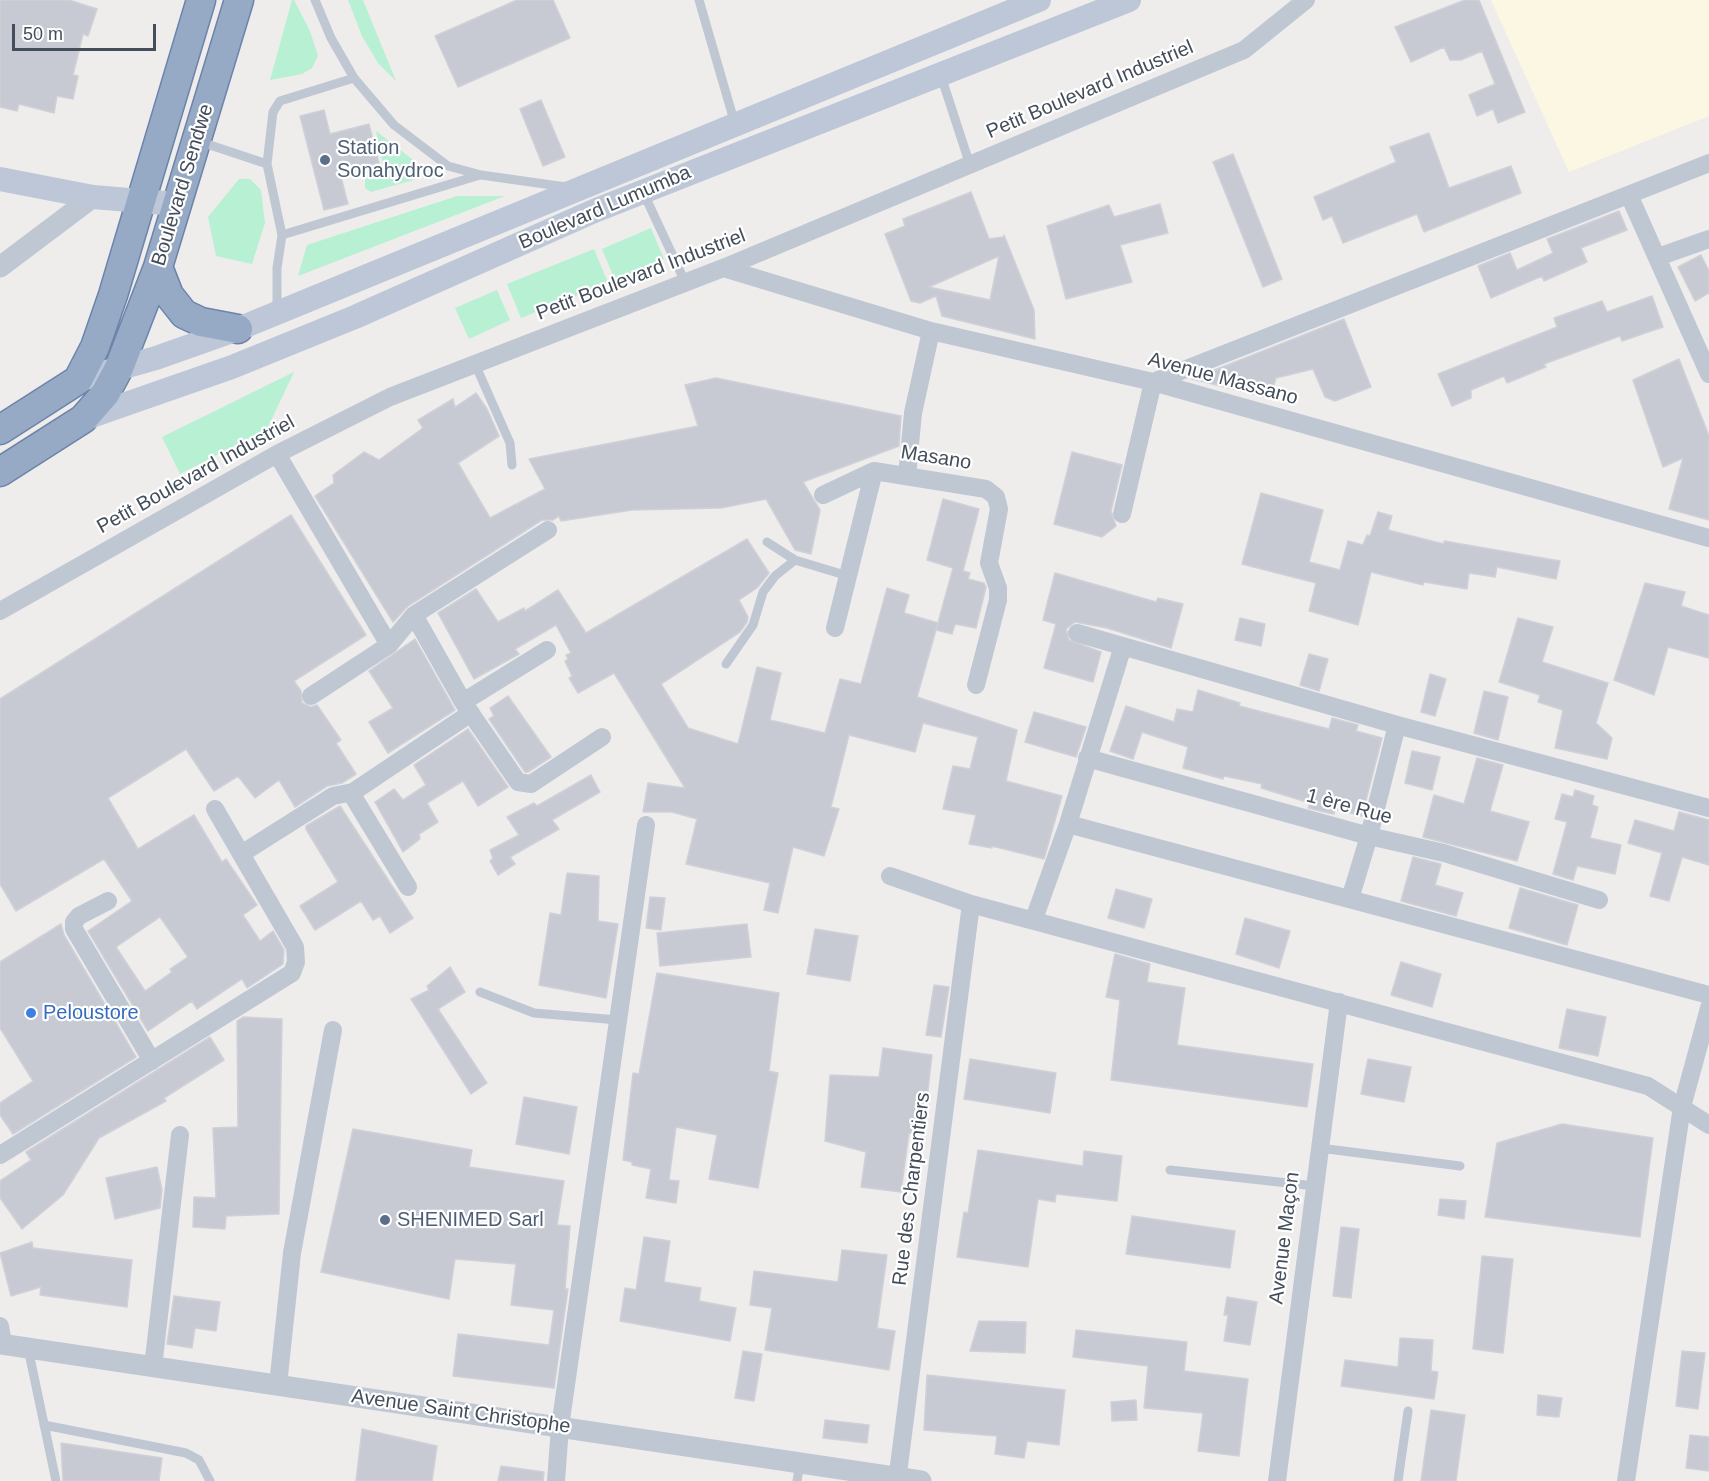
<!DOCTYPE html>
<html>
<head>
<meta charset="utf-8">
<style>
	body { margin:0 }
	#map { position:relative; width:1709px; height:1481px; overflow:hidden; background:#efecec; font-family:Helvetica,sans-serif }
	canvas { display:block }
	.scale { position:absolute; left:12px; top:24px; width:144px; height:27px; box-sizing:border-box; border:3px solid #444e5a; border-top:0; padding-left:8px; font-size:18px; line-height:21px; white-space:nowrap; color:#444e5a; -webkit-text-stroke:4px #fff; paint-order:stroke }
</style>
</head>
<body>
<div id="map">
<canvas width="1709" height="1481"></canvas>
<div class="scale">50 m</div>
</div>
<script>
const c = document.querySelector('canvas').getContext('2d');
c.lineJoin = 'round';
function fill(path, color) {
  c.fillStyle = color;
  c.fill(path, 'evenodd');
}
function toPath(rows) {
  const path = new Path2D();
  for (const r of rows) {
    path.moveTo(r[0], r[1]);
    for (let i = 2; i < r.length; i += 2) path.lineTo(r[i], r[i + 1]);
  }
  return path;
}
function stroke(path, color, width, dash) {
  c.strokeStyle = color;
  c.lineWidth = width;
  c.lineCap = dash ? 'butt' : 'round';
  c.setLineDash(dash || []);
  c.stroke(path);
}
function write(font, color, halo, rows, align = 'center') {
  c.font = font + ' Helvetica,sans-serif';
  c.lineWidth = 4.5;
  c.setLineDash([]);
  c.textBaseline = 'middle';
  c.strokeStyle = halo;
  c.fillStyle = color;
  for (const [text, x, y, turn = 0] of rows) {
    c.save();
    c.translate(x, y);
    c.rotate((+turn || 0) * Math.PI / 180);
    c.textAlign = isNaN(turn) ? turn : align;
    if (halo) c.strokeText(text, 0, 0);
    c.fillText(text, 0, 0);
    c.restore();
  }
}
const commercial = toPath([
	[1491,0,1709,0,1709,116,1569,172]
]);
const green = toPath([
	[292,0,294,0,310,31,318,56,312,68,302,74,270,80],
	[348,0,363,0,396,81,378,63,362,36],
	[376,131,421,166,422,175,417,179,371,192,365,188,365,172,384,168],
	[239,179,250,179,261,190,265,223,252,264,216,256,208,217],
	[457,196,505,196,298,276,307,245],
	[651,228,664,259,615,280,602,249],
	[594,249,608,283,521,318,507,284],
	[497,290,510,320,469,339,455,308],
	[294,372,267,429,180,474,162,437]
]);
const building = toPath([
	[0,0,69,0,97,9,88,36,83,34,73,75,78,76,73,99,57,96,54,113,19,104,17,111,0,107,0,0],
	[517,0,553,0,570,38,458,87,435,36,517,0],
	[1465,0,1479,0,1525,112,1498,123,1493,109,1477,116,1469,95,1495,84,1482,51,1461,60,1450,60,1444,47,1411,62,1395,27,1465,0],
	[541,100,565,157,543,166,520,109,541,100],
	[324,110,330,134,369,124,379,163,340,173,348,204,324,210,300,116,324,110],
	[1429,133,1449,188,1511,166,1521,193,1424,232,1417,214,1343,243,1332,216,1323,220,1314,197,1396,162,1390,147,1429,133],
	[1233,154,1282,279,1263,287,1213,162,1233,154],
	[971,192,989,239,1003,237,1004,235,1034,310,1035,339,942,316,936,296,920,303,911,301,885,234,905,226,903,219,971,192],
	[999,256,990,300,929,287,999,256],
	[1160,204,1168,233,1120,245,1132,282,1066,299,1047,226,1109,205,1114,217,1160,204],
	[1619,211,1627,230,1581,248,1587,262,1544,281,1542,276,1491,298,1478,266,1510,253,1517,270,1553,253,1547,239,1619,211],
	[1701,255,1709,271,1709,293,1695,301,1678,267,1701,255],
	[1652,296,1663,327,1622,341,1620,336,1544,364,1546,367,1507,383,1504,376,1471,390,1471,398,1452,406,1438,374,1557,327,1554,318,1602,301,1607,312,1652,296],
	[1344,319,1371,387,1335,401,1325,397,1313,369,1276,378,1270,398,1192,379,1344,319],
	[1679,359,1709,436,1709,520,1669,509,1683,458,1663,467,1633,380,1679,359],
	[716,378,901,416,899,446,803,482,820,510,811,554,795,550,766,499,721,508,632,510,561,521,559,516,553,520,542,520,408,606,393,622,315,496,334,483,333,475,364,452,379,460,423,428,418,420,453,399,455,407,476,393,487,409,499,436,458,463,490,518,545,489,529,459,698,426,685,385,716,378],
	[1072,452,1122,465,1111,511,1116,526,1102,537,1054,524,1072,452],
	[1261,493,1323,510,1309,562,1340,570,1348,541,1363,545,1367,535,1370,536,1378,512,1392,516,1388,530,1444,544,1444,541,1560,561,1556,579,1497,567,1495,577,1469,573,1467,589,1424,582,1423,585,1371,572,1358,625,1327,616,1309,611,1316,583,1242,564,1261,493],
	[943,499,979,509,963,571,970,573,968,579,984,583,986,587,976,628,955,624,952,634,936,630,953,568,927,560,943,499],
	[291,515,366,635,294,681,301,691,302,703,311,707,317,705,341,740,336,743,356,774,342,783,327,786,295,807,279,780,255,798,238,776,214,791,186,749,108,798,138,849,194,815,222,862,226,859,257,905,243,915,260,941,273,931,284,950,283,964,247,988,242,979,197,1009,192,1001,148,1031,88,931,132,901,104,859,16,911,0,884,0,699,291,515],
	[160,917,188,957,170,969,172,972,145,991,116,947,160,917],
	[747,539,769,573,757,588,739,600,748,617,747,622,740,632,661,684,688,728,738,744,757,667,781,673,770,720,825,733,840,679,861,684,887,588,909,595,904,613,938,623,917,697,1017,730,1006,781,1062,796,1044,859,992,846,992,848,969,844,976,815,943,809,953,766,970,769,978,737,923,723,915,752,849,735,831,807,839,809,824,856,793,847,778,913,764,910,770,883,686,864,697,819,672,812,643,812,648,783,685,788,614,673,578,693,569,678,572,676,565,661,568,659,566,655,571,653,556,625,515,649,519,654,474,679,438,613,476,589,498,622,524,608,525,611,558,590,586,633,747,539],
	[1055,573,1156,602,1158,598,1183,604,1171,648,1107,628,1075,622,1066,629,1069,640,1101,652,1093,682,1044,668,1056,624,1043,620,1055,573],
	[1645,583,1685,592,1681,606,1709,615,1709,658,1668,647,1654,695,1614,680,1645,583],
	[1240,618,1265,624,1261,646,1235,640,1240,618],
	[1518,618,1553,627,1542,662,1608,683,1596,723,1612,738,1607,759,1555,748,1563,710,1538,702,1540,695,1499,682,1518,618],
	[415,639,455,710,388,753,369,722,393,708,369,671,415,639],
	[1309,654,1328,659,1319,691,1300,685,1309,654],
	[1430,674,1446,679,1435,716,1421,712,1430,674],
	[1198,690,1240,703,1239,706,1329,729,1332,718,1358,725,1356,731,1382,738,1362,816,1335,809,1334,814,1324,812,1308,808,1310,803,1261,788,1262,784,1224,776,1223,779,1183,768,1188,747,1142,732,1133,759,1110,751,1126,706,1174,722,1177,709,1193,712,1198,690],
	[1484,691,1508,697,1498,740,1474,733,1484,691],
	[508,696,551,757,528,772,525,772,489,719,494,716,490,708,508,696],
	[1034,712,1086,727,1076,757,1025,742,1034,712],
	[468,729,508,787,478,806,463,781,427,803,438,822,419,834,420,839,403,852,375,802,394,789,403,800,426,785,414,765,468,729],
	[1412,751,1440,757,1432,790,1405,783,1412,751],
	[1477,758,1503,765,1490,811,1529,822,1517,861,1423,837,1434,795,1464,804,1477,758],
	[591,775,600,792,552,820,559,829,510,857,515,864,498,875,490,861,493,858,490,850,519,835,507,817,534,803,537,806,591,775],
	[1575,790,1594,796,1592,805,1598,807,1590,838,1621,845,1615,874,1577,866,1573,880,1553,874,1567,822,1555,819,1562,794,1573,797,1575,790],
	[340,806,413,918,390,933,380,916,373,920,361,901,315,930,300,906,338,882,306,829,306,826,340,806],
	[1679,812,1709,820,1709,865,1682,857,1669,901,1650,896,1662,853,1628,843,1635,820,1674,831,1679,812],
	[1413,857,1441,864,1435,885,1463,893,1456,916,1401,901,1413,857],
	[567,873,599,876,598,921,618,924,606,998,539,985,550,913,561,915,567,873],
	[1520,888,1578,905,1567,945,1509,928,1520,888],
	[1116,889,1152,899,1144,928,1108,918,1116,889],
	[650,897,665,898,661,930,646,928,650,897],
	[1245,918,1290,931,1279,968,1236,954,1245,918],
	[61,924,64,935,136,1057,13,1134,0,1115,0,1103,33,1081,0,1028,0,962,61,924],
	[747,924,751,957,660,966,657,933,747,924],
	[815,929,858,936,850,981,807,974,815,929],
	[1115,954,1150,964,1147,982,1185,988,1177,1045,1313,1064,1307,1107,1111,1080,1120,1000,1106,997,1115,954],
	[1401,962,1441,974,1432,1007,1391,995,1401,962],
	[450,967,465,992,438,1009,487,1083,471,1094,411,999,429,990,427,986,450,967],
	[657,973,779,993,769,1071,778,1073,758,1188,709,1179,717,1135,676,1127,669,1180,679,1181,676,1203,646,1198,651,1169,632,1165,632,1162,623,1160,633,1073,639,1074,657,973],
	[934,985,949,987,941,1037,926,1035,934,985],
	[1567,1009,1606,1017,1598,1056,1559,1048,1567,1009],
	[243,1017,282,1019,279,1214,226,1216,225,1229,193,1227,194,1197,216,1198,213,1128,238,1127,237,1021,243,1017],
	[210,1037,224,1060,164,1098,166,1101,99,1138,63,1195,22,1229,0,1198,0,1181,31,1160,26,1152,210,1037],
	[883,1048,932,1055,923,1134,909,1133,901,1192,861,1187,866,1152,825,1141,830,1075,879,1077,883,1048],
	[970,1059,1056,1073,1050,1113,964,1099,970,1059],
	[1368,1059,1411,1067,1404,1102,1361,1094,1368,1059],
	[524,1097,577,1107,569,1154,516,1144,524,1097],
	[1562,1124,1653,1138,1640,1237,1485,1217,1497,1143,1562,1124],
	[353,1129,472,1150,469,1167,564,1181,557,1225,570,1226,565,1289,568,1289,554,1388,453,1376,458,1334,549,1345,554,1310,511,1305,516,1264,455,1259,449,1299,321,1272,353,1129],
	[978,1150,1083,1166,1084,1151,1122,1156,1117,1201,1056,1194,1055,1202,1038,1199,1028,1267,957,1257,964,1212,968,1213,978,1150],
	[157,1167,162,1190,160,1208,115,1219,106,1178,157,1167],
	[1440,1199,1466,1201,1464,1219,1438,1215,1440,1199],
	[1132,1216,1235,1231,1230,1268,1126,1254,1132,1216],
	[1341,1227,1359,1229,1351,1298,1333,1296,1341,1227],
	[644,1237,670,1241,664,1282,701,1288,699,1301,736,1308,730,1341,620,1321,625,1288,636,1290,644,1237],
	[32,1242,33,1248,132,1260,127,1307,40,1295,41,1287,11,1296,0,1253,32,1242],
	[842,1250,887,1255,877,1328,895,1331,889,1370,765,1350,772,1308,750,1305,754,1271,838,1282,842,1250],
	[1482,1256,1513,1259,1503,1353,1473,1349,1482,1256],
	[174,1296,188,1298,189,1301,189,1298,220,1302,216,1331,195,1328,192,1348,167,1344,174,1296],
	[1227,1297,1257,1302,1250,1345,1224,1341,1228,1315,1224,1315,1227,1297],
	[979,1321,1026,1322,1025,1353,970,1351,979,1321],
	[1076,1330,1187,1342,1184,1371,1248,1379,1239,1456,1198,1451,1203,1413,1144,1408,1148,1366,1073,1357,1076,1330],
	[1400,1338,1433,1340,1431,1371,1438,1372,1434,1399,1341,1386,1345,1360,1398,1367,1400,1338],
	[743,1351,762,1354,754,1401,735,1398,743,1351],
	[1682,1351,1705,1353,1698,1409,1676,1406,1682,1351],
	[927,1375,1065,1390,1059,1445,1027,1441,1024,1458,995,1454,997,1436,924,1430,927,1375],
	[1538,1395,1562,1398,1559,1417,1537,1415,1538,1395],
	[1136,1400,1137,1420,1112,1421,1111,1402,1136,1400],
	[1431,1410,1465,1415,1456,1481,1421,1481,1431,1410],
	[825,1420,869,1425,867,1443,823,1438,825,1420],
	[362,1429,437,1446,432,1481,356,1481,362,1429],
	[1690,1435,1709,1437,1709,1471,1686,1468,1690,1435],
	[61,1443,162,1458,159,1481,63,1481,61,1443],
	[501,1466,544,1472,543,1481,498,1481,501,1466]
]);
const service = toPath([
	[315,0,331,38,354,78,394,125,448,166,481,175,566,187],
	[699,0,735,124],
	[941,76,970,165],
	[198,141,267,164],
	[644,194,686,284],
	[282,235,480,175],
	[277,310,277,268,282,235,267,164,273,112,280,101,354,78],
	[475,364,510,443,512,465],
	[767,542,795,560,848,576],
	[726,664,753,625,763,592,775,576,795,560],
	[480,992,534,1013,618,1020],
	[1320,1148,1460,1166],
	[1170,1170,1315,1186],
	[28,1348,56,1481],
	[44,1425,186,1453,199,1460,210,1481],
	[797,1481,800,1463],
	[1398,1481,1408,1411]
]);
const minor = toPath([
	[1629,195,1709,374],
	[1658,257,1709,239],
	[723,268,931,331,1153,382,1709,538],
	[277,454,389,645],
	[907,476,913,413,931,331],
	[823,495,874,471,986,489,996,497,999,509,989,563,998,588,998,600,976,685],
	[1122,514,1153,382,1709,163],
	[0,611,277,454,390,397,723,268,1244,50,1306,0],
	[414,615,463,702,518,782,531,784,602,737],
	[835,628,874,471],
	[1077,633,1397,725,1709,808],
	[311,696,389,645,414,615,548,530],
	[463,702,547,650],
	[1087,758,1369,836,1444,853,1599,900],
	[353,792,354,798,408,887],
	[1068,824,1709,995],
	[241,854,333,796,353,792,471,713],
	[890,876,971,904,1648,1086,1709,1125],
	[1350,899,1369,836,1397,725],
	[108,901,79,916,74,922,74,929,152,1061],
	[1034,919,1068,824,1123,646],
	[0,1155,292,973,296,962,295,947,215,809],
	[0,1326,3,1344],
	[153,1367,180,1135],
	[278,1385,292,1253,333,1030],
	[556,1481,560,1427,646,825],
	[897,1481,971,904],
	[1277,1481,1339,1002],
	[1626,1481,1682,1107,1709,1008]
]);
const tertiary = toPath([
	[0,267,93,197],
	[0,1344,921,1481]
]);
const secondary = toPath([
	[0,179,93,197,177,204],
	[78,380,156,358,238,329,1039,0],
	[83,419,232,367,355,317,594,211,1129,0]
]);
const trunk = toPath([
	[158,267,169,295,184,314,201,322,238,329],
	[0,430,78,380,95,347,113,295,201,0],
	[0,472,83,419,105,394,119,368,158,267,239,0]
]);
const markers = [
	[325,160,6,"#5c6f8a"],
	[31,1013,6,"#3f7fe0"],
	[385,1220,6,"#5c6f8a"]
];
const streetNames = [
	["Petit Boulevard Industriel",1090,90,-23],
	["Boulevard Sendwe",183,185,-73],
	["Boulevard Lumumba",605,208,-23],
	["Petit Boulevard Industriel",641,275,-21],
	["Avenue Massano",1223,379,15],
	["Masano",936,458,9],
	["Petit Boulevard Industriel",196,475,-29],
	["1 ère Rue",1349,807,15],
	["Rue des Charpentiers",912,1189,-83],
	["Avenue Maçon",1285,1238,-83],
	["Avenue Saint Christophe",461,1412,8]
];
const serviceNames = [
	["Station",337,148],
	["Sonahydroc",337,171],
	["SHENIMED Sarl",397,1220]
];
const shopNames = [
	["Peloustore",43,1013]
];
fill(commercial, '#fcf7e3');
fill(green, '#b7f0d2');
fill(building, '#c8cad3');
stroke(building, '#d0d1d8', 1.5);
stroke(trunk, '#6c84aa', 31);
stroke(service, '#bfc7d3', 9);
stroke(minor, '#bfc7d3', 18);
stroke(tertiary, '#bfc7d3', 21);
stroke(secondary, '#bdc7d7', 24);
stroke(trunk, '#96aac6', 28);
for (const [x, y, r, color] of markers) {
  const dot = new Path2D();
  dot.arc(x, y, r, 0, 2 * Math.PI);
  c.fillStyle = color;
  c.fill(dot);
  stroke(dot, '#fff', 2);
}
write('20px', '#444e5a', '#fff', streetNames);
write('20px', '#4e5e75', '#fff', serviceNames, 'left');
write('20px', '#366cbe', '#fff', shopNames, 'left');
</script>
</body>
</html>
